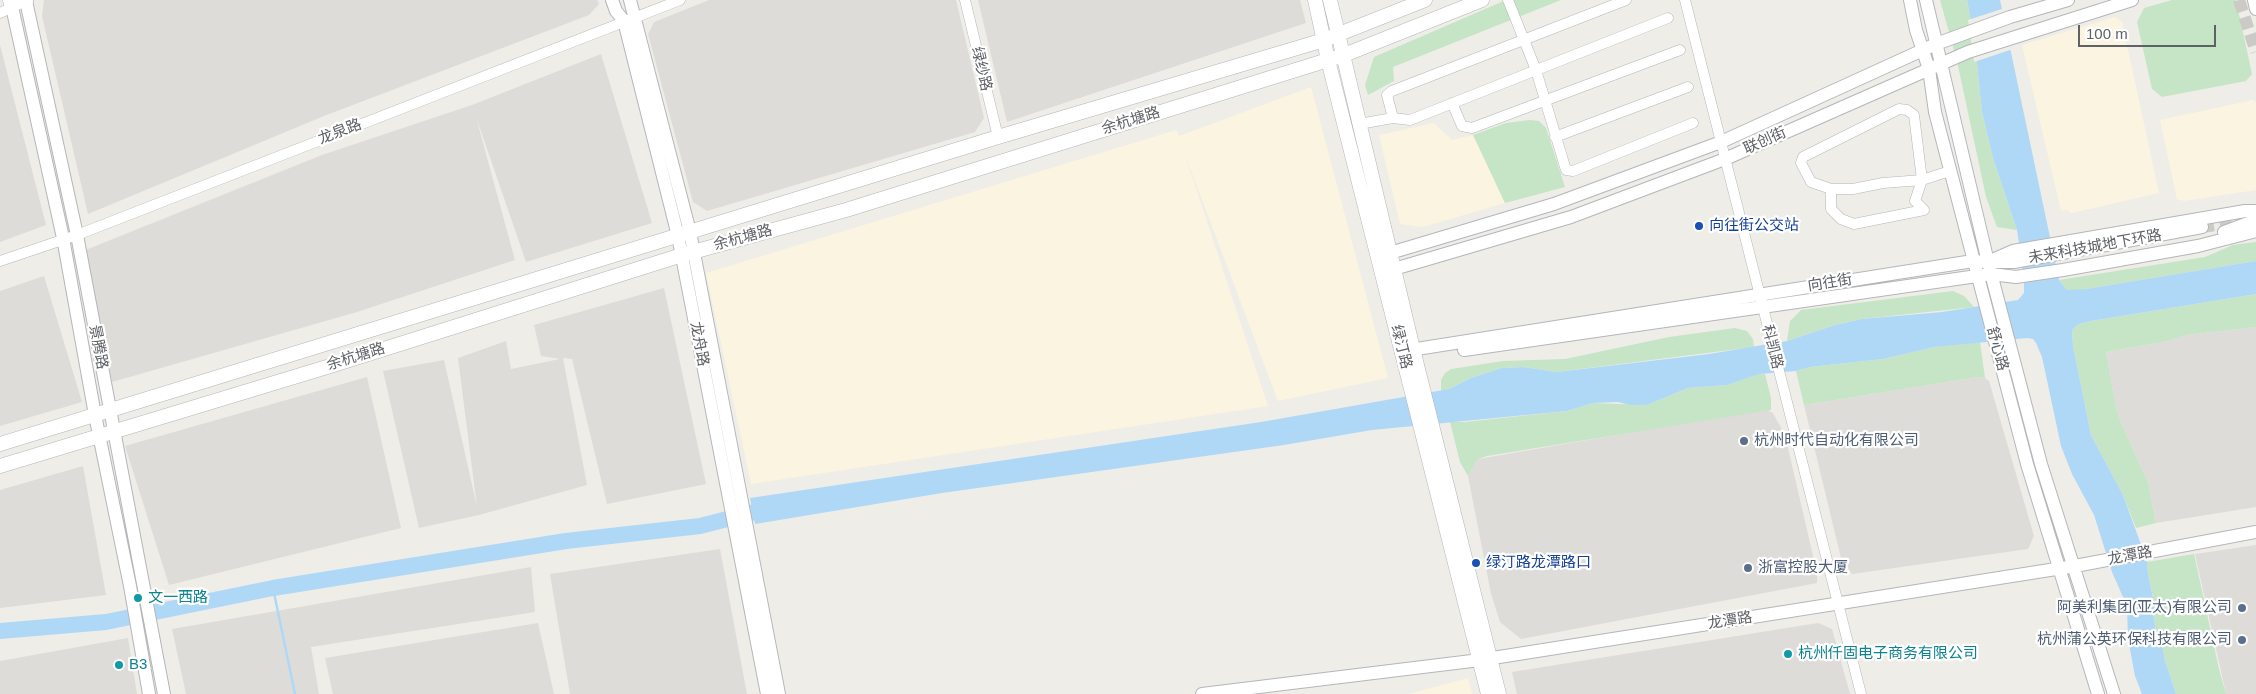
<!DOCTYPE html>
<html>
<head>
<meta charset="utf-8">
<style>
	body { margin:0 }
	#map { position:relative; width:2256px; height:694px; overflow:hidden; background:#efede7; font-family:Arial,sans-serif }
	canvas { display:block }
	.scale { position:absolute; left:2078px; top:25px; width:138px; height:22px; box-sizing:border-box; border:2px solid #5e6165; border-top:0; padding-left:6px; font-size:15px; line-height:18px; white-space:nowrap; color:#5e6165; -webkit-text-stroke:4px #fff; paint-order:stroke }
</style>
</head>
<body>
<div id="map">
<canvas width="2256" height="694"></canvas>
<div class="scale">100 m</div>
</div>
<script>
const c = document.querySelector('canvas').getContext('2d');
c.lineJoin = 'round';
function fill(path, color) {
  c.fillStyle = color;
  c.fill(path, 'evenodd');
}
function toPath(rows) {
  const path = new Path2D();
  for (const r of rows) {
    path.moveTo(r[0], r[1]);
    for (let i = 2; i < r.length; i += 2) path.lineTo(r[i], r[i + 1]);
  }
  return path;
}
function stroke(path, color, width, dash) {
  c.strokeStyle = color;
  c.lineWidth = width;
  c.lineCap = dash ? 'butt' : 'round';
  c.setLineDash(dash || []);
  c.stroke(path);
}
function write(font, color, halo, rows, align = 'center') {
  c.font = font + ' Arial,"Noto Sans SC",sans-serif';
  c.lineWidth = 4.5;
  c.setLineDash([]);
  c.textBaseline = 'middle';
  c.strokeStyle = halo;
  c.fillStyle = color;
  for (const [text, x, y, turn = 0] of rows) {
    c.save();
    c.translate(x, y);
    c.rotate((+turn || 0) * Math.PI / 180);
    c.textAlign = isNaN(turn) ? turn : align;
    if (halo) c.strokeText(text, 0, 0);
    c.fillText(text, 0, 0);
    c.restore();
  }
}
const commercial = toPath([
	[2115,17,2122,22,2159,193,2072,213,2067,210,2061,211,2022,45],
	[1311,87,1388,378,1278,401,1184,152,1268,406,751,484,706,273,1176,130,1179,136],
	[2253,100,2256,103,2256,190,2184,201,2177,199,2160,120],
	[1434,123,1452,140,1473,135,1505,203,1423,227,1400,224,1379,135],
	[1468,678,1472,694,1409,694]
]);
const industrial = toPath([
	[44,0,597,0,599,4,589,15,324,116,88,214,42,16],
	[709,0,956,0,984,118,975,132,707,211,693,202,648,34,654,22],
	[978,0,1300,0,1306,23,1007,122],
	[0,45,46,225,0,242],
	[601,54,652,223,526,262,476,117,515,260,357,312,112,382,78,253,322,155,472,105],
	[44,276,82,402,0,426,0,291],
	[664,288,706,484,607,504,572,359,563,358,587,485,479,515,419,528,383,371,444,360,477,507,458,358,506,341,511,369,560,359,541,356,534,325],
	[2256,327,2256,507,2156,523,2148,482,2122,425,2116,408,2106,352,2168,341,2186,335],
	[367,377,401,528,169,585,125,446],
	[1978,377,1985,378,1989,381,2034,536,2028,549,1852,574,1841,558,1804,405],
	[1766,409,1773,413,1785,435,1817,573,1817,583,1521,639,1500,622,1491,594,1468,476,1478,459],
	[83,466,106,595,0,608,0,490],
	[2256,545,2256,694,2226,694,2195,554],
	[720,549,747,694,570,694,550,574],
	[531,567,535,612,311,647,319,694,186,694,172,629],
	[538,623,554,694,333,694,325,658],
	[1818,623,1832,629,1850,694,1517,694,1512,672],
	[128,638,137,694,0,694,0,661]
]);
const green = toPath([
	[1506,0,1561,0,1393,67,1394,81,1368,95,1365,85,1374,57],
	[1940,0,1967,0,1975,44,1982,112,1993,158,2017,230,1997,227,1986,197,1957,61],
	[2172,0,2236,0,2252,74,2246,81,2162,97,2152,89,2137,22,2144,8],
	[1530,120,1539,121,1546,128,1565,187,1505,203,1473,135,1506,123],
	[2256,242,2256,261,2076,291,2067,290,2059,280,2205,257,2233,245],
	[1953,291,1964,296,1974,307,1862,319,1835,325,1787,341,1790,321,1801,310],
	[2256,294,2256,327,2186,335,2168,341,2106,352,2116,408,2122,425,2148,482,2156,523,2136,528,2123,495,2091,435,2073,346,2072,330,2079,324,2091,321],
	[1735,328,1747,331,1753,339,1754,347,1557,372,1523,367,1502,368,1471,378,1449,389,1441,391,1441,380,1445,373,1451,369,1503,361,1565,359,1669,337],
	[1980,342,1985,378,1978,377,1804,405,1796,371,1810,367,1883,359,1935,347],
	[1758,374,1765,374,1771,398,1771,410,1487,456,1478,459,1468,476,1460,462,1450,422,1465,422,1567,411,1593,403,1647,405,1688,388,1727,385],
	[2194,554,2219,669,2226,694,2176,694,2165,661,2160,632,2156,632,2153,612,2156,611,2148,574,2147,562]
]);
const water = toPath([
	[1967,0,2000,0,2059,280,2067,290,2087,289,2256,261,2256,294,2091,321,2079,324,2072,330,2073,346,2091,435,2123,495,2147,561,2148,574,2156,612,2153,613,2156,632,2160,632,2165,661,2176,694,2142,694,2135,676,2128,639,2127,606,2112,572,2094,515,2072,474,2061,446,2042,357,2036,343,2033,339,2027,338,1935,347,1883,359,1810,367,1796,371,1759,374,1727,385,1688,388,1647,405,1630,405,1618,402,1593,403,1567,411,1372,430,1284,445,942,493,755,524,750,498,1261,422,1449,389,1471,378,1502,368,1523,367,1557,372,1709,354,1787,341,1835,325,1862,319,1942,312,2018,300,2024,293,2024,279,2017,230,1993,158,1982,112,1975,44]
]);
const pier = toPath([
	[2005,8,2013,49,1974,62,1968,20]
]);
const stream = toPath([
	[273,588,295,694]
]);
const river = toPath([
	[0,631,106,622,273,588,566,541,700,526,774,507]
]);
const tertiaryTunnel = toPath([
	[2239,0,2256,52],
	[2202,227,2232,223,2256,211]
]);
const minor = toPath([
	[965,0,998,137],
	[1508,0,1536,70,1566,170,1573,171,1693,123],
	[1685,0,1861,694],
	[0,13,28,0],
	[1452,103,1462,126,1472,128,1680,50],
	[1393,118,1387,95,1392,91,1626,0],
	[1359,124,1393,118,1410,120,1668,18],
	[1555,137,1688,87],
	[1831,189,1853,189,1883,183,1922,180,1915,201,1924,210,1854,224,1841,219,1831,209,1831,189,1811,182,1801,163,1803,157,1899,109,1907,110,1914,115,1922,180,1950,171],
	[0,261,77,235,680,0]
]);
const tertiary = toPath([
	[612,0,616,11,624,21,678,236,767,694],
	[630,0,690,232,779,694],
	[1910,0,1916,30,1929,69,1935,112,2027,464,2098,694],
	[1926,0,1988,262,2041,464,2114,694],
	[2254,0,2256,9],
	[26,1,77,235,164,694],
	[12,7,63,238,95,415,130,586,149,694],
	[2224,232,2256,220],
	[1390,253,1554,204,1721,142,1936,44,2010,17,2068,0],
	[1995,262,2014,262,2202,227],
	[1394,269,1571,217,1725,159,1968,52,2132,0],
	[1464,350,1977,276,1991,274,2016,277,2063,270,2198,246,2256,231],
	[1404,351,1973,261,1988,262,2013,251,2245,211,2256,211],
	[1202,694,1480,660,2075,566,2256,532]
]);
const secondary = toPath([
	[10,0,12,7],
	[26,0,26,1],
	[1315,0,1328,60,1488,694],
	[1330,0,1415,357,1499,694],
	[0,444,998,137,1324,40,1425,0],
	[0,466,327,367,682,255,846,210,1344,55,1482,0]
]);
const markers = [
	[1699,226,5,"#1a4fb4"],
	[1744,441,5,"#5c6f8a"],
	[1476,563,5,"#1a4fb4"],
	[1748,568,5,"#5c6f8a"],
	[138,598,5,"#0f9aa8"],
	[2242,608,5,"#5c6f8a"],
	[2242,640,5,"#5c6f8a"],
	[1788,654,5,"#0f9aa8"],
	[119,665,5,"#0f9aa8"]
];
const streetNames = [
	["绿纱路",981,69,77],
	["余杭塘路",1131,121,-17],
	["龙泉路",340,132,-21],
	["联创街",1765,141,-24],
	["余杭塘路",743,238,-15],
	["未来科技城地下环路",2095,247,-10],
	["向往街",1830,283,-9],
	["龙舟路",699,344,79],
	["景腾路",98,347,79],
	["绿汀路",1401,347,76],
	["科凯路",1772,347,76],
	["舒心路",1997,349,75],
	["余杭塘路",356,357,-17],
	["龙潭路",2130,556,-11],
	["龙潭路",1730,621,-9]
];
const transitNames = [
	["向往街公交站",1709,226],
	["绿汀路龙潭路口",1486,563]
];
const serviceNames = [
	["杭州时代自动化有限公司",1754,441],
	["浙富控股大厦",1758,568],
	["阿美利集团(亚太)有限公司",2232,608,"right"],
	["杭州蒲公英环保科技有限公司",2232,640,"right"]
];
const cultureNames = [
	["文一西路",148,598],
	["杭州仟固电子商务有限公司",1798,654],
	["B3",129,665]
];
fill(commercial, '#fbf4e0');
fill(industrial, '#dedcd9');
fill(green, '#c6e4c6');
fill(water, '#afd8f7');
fill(pier, '#efede7');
stroke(stream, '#afd8f7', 2.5);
stroke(river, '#afd8f7', 16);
stroke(tertiaryTunnel, '#cbcac6', 12, [12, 6]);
stroke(minor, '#b4b6ba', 11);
stroke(tertiary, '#b4b6ba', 14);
stroke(secondary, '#b3b5ba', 15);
stroke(minor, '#fff', 10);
stroke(tertiary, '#fff', 12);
stroke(secondary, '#fff', 14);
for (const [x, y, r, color] of markers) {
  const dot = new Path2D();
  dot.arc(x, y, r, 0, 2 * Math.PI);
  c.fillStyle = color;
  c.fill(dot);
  stroke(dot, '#fff', 2);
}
write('15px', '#5e6165', '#fff', streetNames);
write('15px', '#164399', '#fff', transitNames, 'left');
write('15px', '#4e5e75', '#fff', serviceNames, 'left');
write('15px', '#0d838f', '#fff', cultureNames, 'left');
</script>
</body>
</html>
